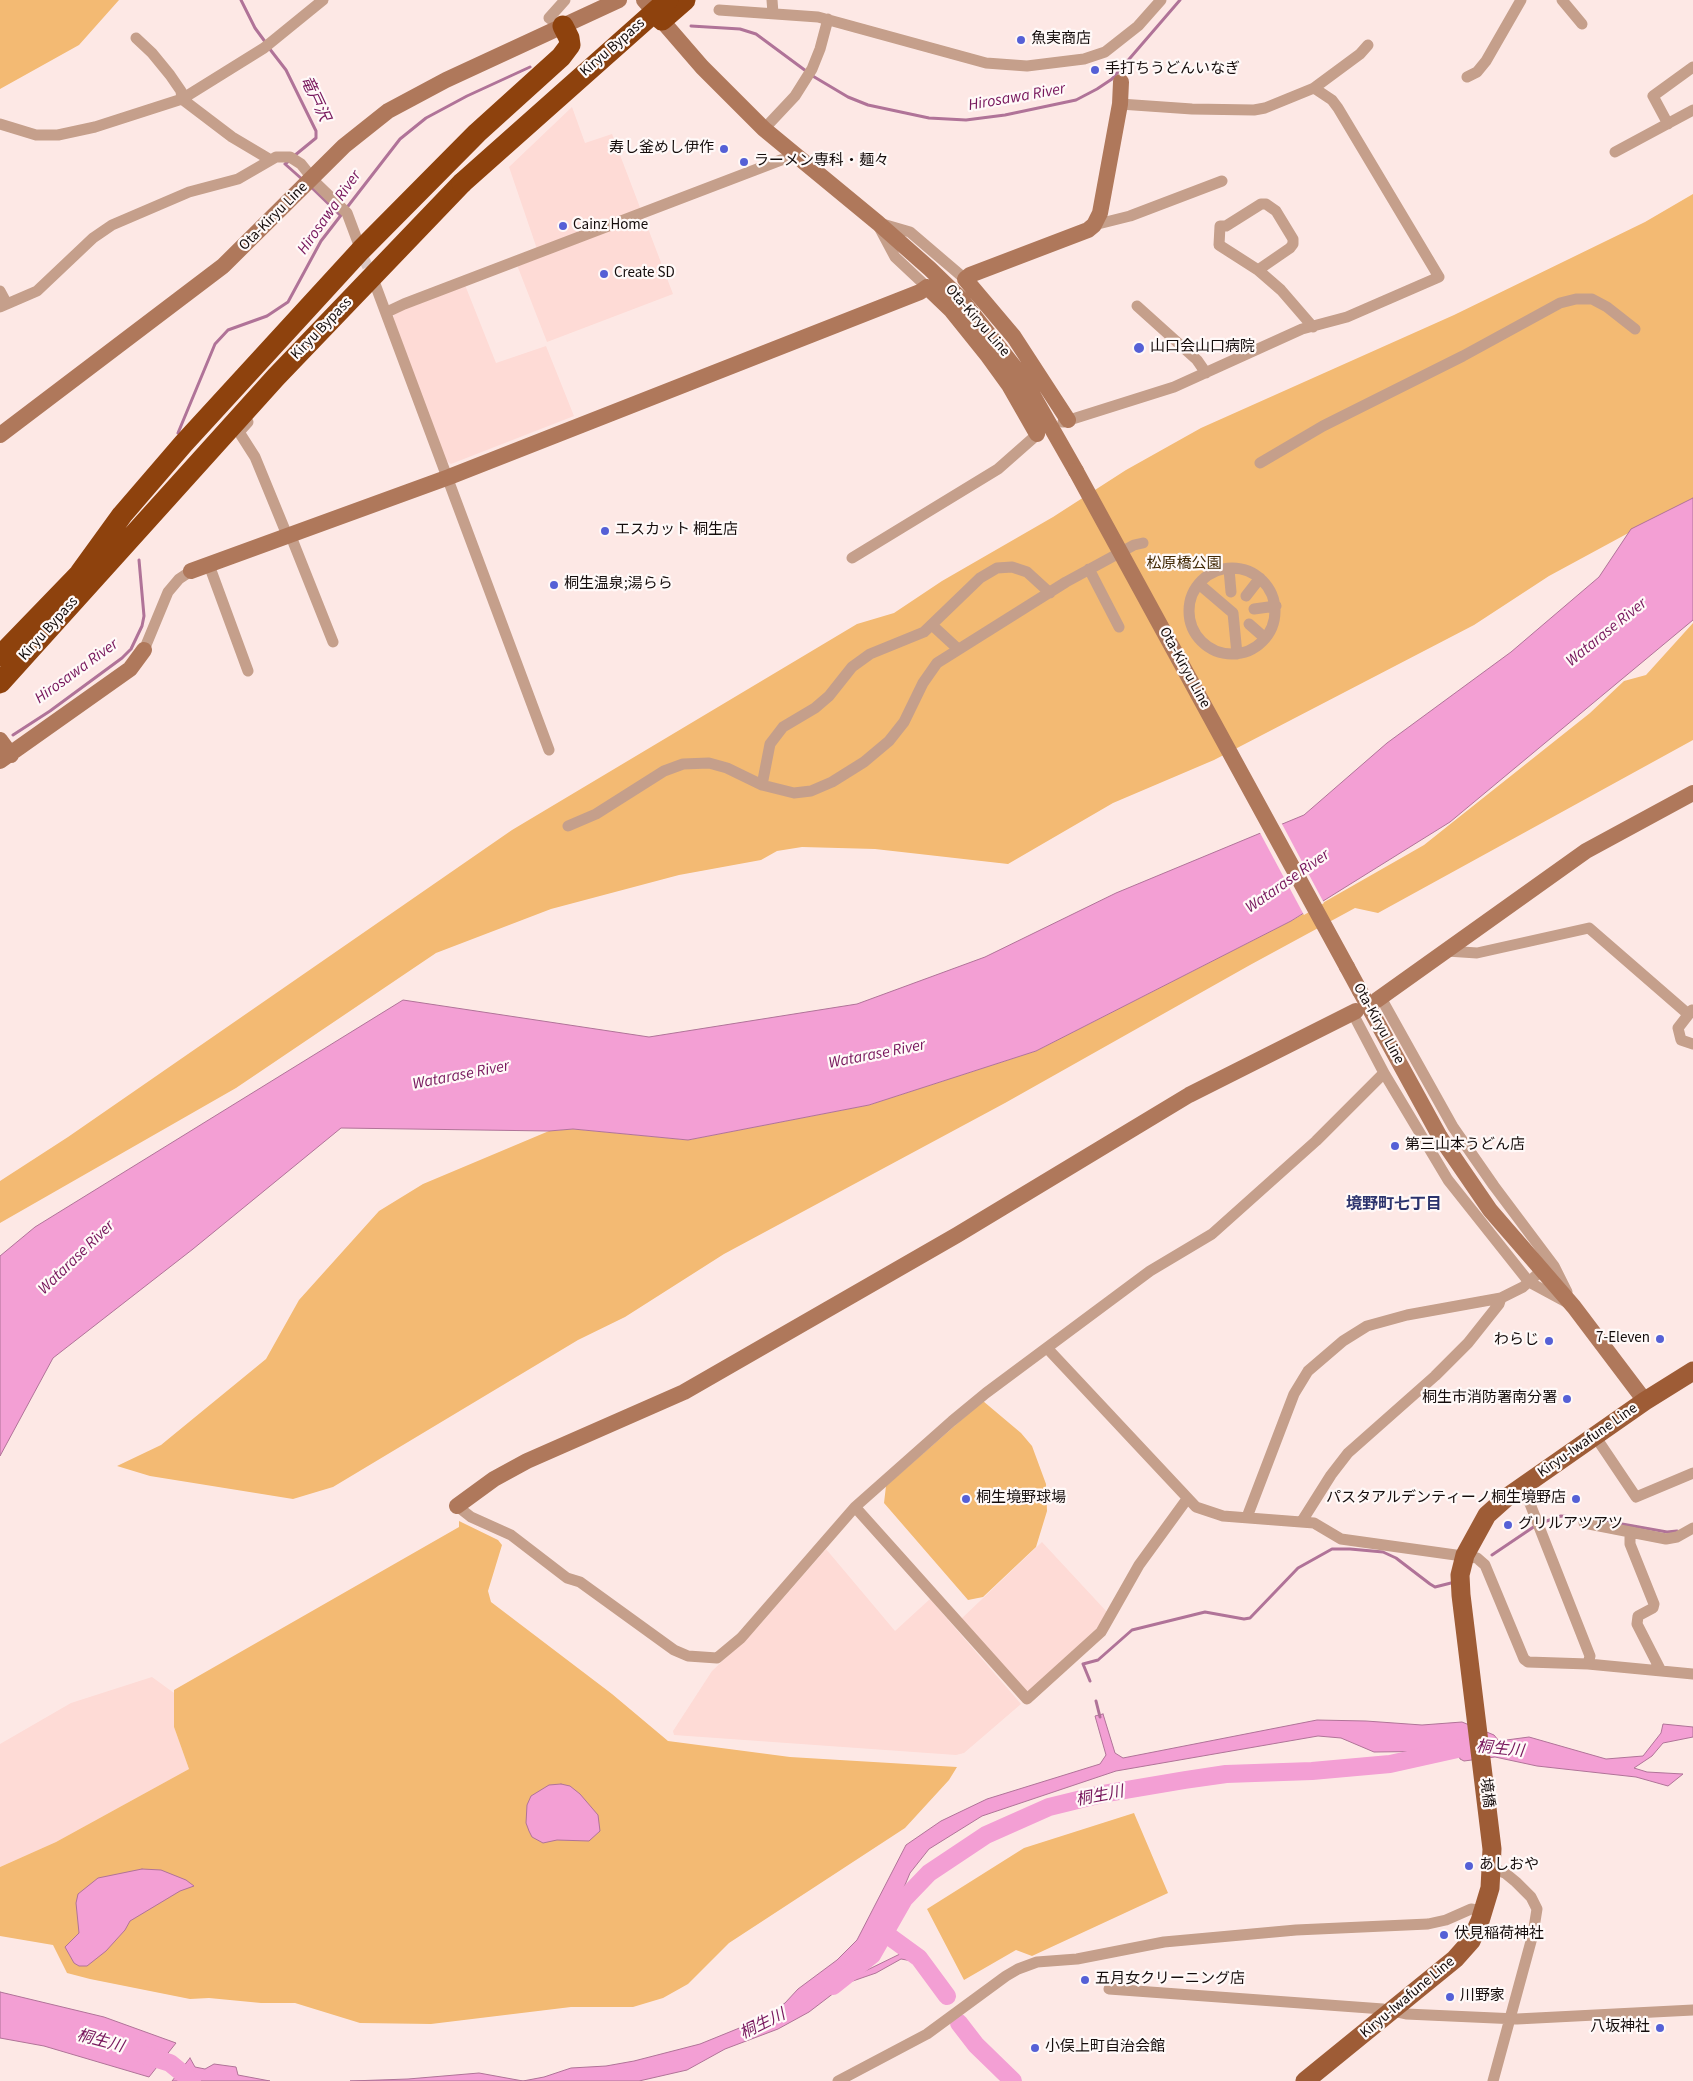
<!DOCTYPE html>
<html>
<head>
<meta charset="utf-8">
<style>
	body { margin:0 }
	canvas { display:block; background:#fde8e5 }
</style>
</head>
<body>
<canvas width="1693" height="2081"></canvas>
<script>
const c = document.querySelector('canvas').getContext('2d');
c.lineJoin = 'round';
function fill(path, color) {
  c.fillStyle = color;
  c.fill(path, 'evenodd');
}
function toPath(rows) {
  const path = new Path2D();
  for (const r of rows) {
    if (r.length === 3) {
      path.moveTo(r[0] + r[2], r[1]);
      path.arc(r[0], r[1], r[2], 0, 2 * Math.PI);
      continue;
    }
    path.moveTo(r[0], r[1]);
    for (let i = 2; i < r.length; i += 2) path.lineTo(r[i], r[i + 1]);
  }
  return path;
}
function stroke(path, color, width, dash) {
  c.strokeStyle = color;
  c.lineWidth = width;
  c.lineCap = dash ? 'butt' : 'round';
  c.setLineDash(dash || []);
  c.stroke(path);
}
function write(font, color, halo, rows, align = 'center') {
  c.font = font + ' "Source Sans 3","Noto Sans JP",sans-serif';
  c.lineWidth = 4.5;
  c.setLineDash([]);
  c.textBaseline = 'middle';
  c.strokeStyle = halo;
  c.fillStyle = color;
  for (const [text, x, y, turn = 0] of rows) {
    c.save();
    c.translate(x, y);
    c.rotate((+turn || 0) * Math.PI / 180);
    c.textAlign = isNaN(turn) ? turn : align;
    if (halo) c.strokeText(text, 0, 0);
    c.fillText(text, 0, 0);
    c.restore();
  }
}
const built = toPath([
	[572,107,585,143,612,134,673,294,547,342,517,265,537,249,509,167],
	[465,285,496,363,546,346,574,416,451,464,445,460,393,320,394,313],
	[1042,1542,1107,1612,1095,1631,1029,1691,1024,1691,960,1620],
	[826,1549,895,1631,930,1599,1021,1704,964,1753,956,1755,674,1735,673,1731,712,1671,757,1628],
	[152,1677,174,1693,174,1727,189,1769,56,1842,0,1867,0,1744,71,1703]
]);
const green = toPath([
	[0,0,119,0,79,45,0,89],
	[1693,194,1693,498,1549,576,1474,625,1214,760,1113,803,1008,864,875,849,802,847,777,851,761,860,679,875,551,909,436,953,236,1088,0,1223,0,1181,68,1137,512,830,857,624,894,613,942,581,1053,517,1126,470,1201,428,1454,315,1645,222],
	[1693,623,1693,740,1378,913,1355,908,1250,965,1005,1103,724,1254,625,1317,578,1340,333,1487,293,1499,150,1476,117,1466,161,1445,266,1359,299,1300,379,1211,423,1184,549,1131,573,1129,688,1140,869,1105,1036,1051,1291,921,1424,845,1590,713,1624,681,1646,675],
	[983,1401,1021,1433,1032,1446,1046,1484,1047,1511,1036,1547,983,1597,968,1600,884,1503,886,1486],
	[459,1521,498,1540,502,1545,488,1591,491,1602,612,1694,668,1741,790,1757,957,1767,949,1780,905,1828,729,1943,688,1984,663,1998,633,2007,571,2007,431,2024,360,2023,295,2003,261,2003,209,1998,190,1999,90,1979,67,1973,53,1945,0,1936,0,1867,56,1842,189,1769,174,1727,174,1690,459,1527],
	[1134,1813,1168,1893,1032,1956,1016,1950,964,1980,927,1909,1024,1848]
]);
const water = toPath([
	[1693,498,1693,620,1450,822,1291,921,1036,1051,869,1105,688,1140,573,1129,549,1131,341,1128,193,1249,53,1358,0,1456,0,1256,35,1227,403,1000,649,1037,857,1004,985,957,1116,893,1304,815,1387,743,1511,652,1599,577,1631,529,1693,498],
	[1103,1714,1115,1753,1123,1758,1317,1720,1366,1721,1422,1725,1462,1722,1494,1735,1499,1741,1529,1737,1606,1759,1643,1756,1661,1733,1663,1724,1693,1727,1693,1737,1663,1743,1652,1756,1634,1768,1647,1772,1683,1774,1668,1786,1636,1777,1537,1766,1495,1757,1464,1761,1460,1759,1458,1751,1374,1752,1341,1738,1318,1736,1116,1771,982,1816,929,1849,910,1873,890,1921,872,1946,846,1972,861,1973,902,1953,917,1952,932,1963,953,1993,941,1999,918,1962,901,1959,876,1973,847,1983,809,2012,778,2029,725,2049,687,2070,639,2081,350,2081,408,2079,479,2073,523,2081,544,2077,571,2068,606,2066,634,2061,700,2044,764,2018,785,2003,798,1989,837,1960,857,1940,906,1845,941,1821,987,1799,1100,1764,1106,1755,1095,1716,1103,1714],
	[561,1784,570,1786,580,1794,598,1815,600,1831,589,1841,557,1840,543,1843,532,1837,529,1831,526,1823,527,1805,531,1796,549,1785,561,1784],
	[142,1869,161,1870,186,1880,194,1886,180,1891,130,1921,125,1930,106,1951,87,1966,79,1966,74,1963,65,1947,79,1933,76,1903,78,1894,98,1878,142,1869],
	[0,1992,104,2017,176,2043,149,2077,44,2046,0,2038,0,1992],
	[190,2058,195,2067,205,2069,214,2064,236,2067,238,2075,270,2081,172,2081,190,2058]
]);
const pier = toPath([
	[1281,822,1324,903,1304,915,1259,831]
]);
const stream = toPath([
	[241,0,255,28,266,43],
	[691,26,740,29,756,34,806,71],
	[269,48,286,70,316,131,316,138,294,156],
	[811,75,848,97,868,105,929,118,966,120,1005,115,1076,100,1097,89,1112,79,1180,0],
	[290,160,285,164,303,180],
	[310,186,340,215],
	[178,433,215,344,228,330,267,316,288,302,321,241,400,139,426,118,467,96,530,67],
	[13,735,50,711,122,658,131,649,142,626,144,616,139,560],
	[1594,1519,1667,1532,1677,1531],
	[1541,1523,1561,1516,1586,1518],
	[1492,1555,1535,1526],
	[1090,1681,1083,1664,1098,1660,1132,1630,1205,1612,1244,1619,1250,1618,1298,1568,1332,1549,1350,1549,1383,1552,1396,1558,1430,1584,1435,1587,1451,1583],
	[1096,1701,1100,1717]
]);
const river = toPath([
	[886,1934,919,1958,947,1996],
	[833,1986,872,1955,904,1899,929,1873,986,1835,1049,1807,1102,1794,1185,1780,1226,1774,1312,1771,1390,1764,1471,1746],
	[959,2023,976,2045,1013,2081],
	[141,2054,170,2063,192,2081]
]);
const streetTunnel = toPath([
	[363,257,374,280]
]);
const street = toPath([
	[772,0,773,13],
	[1562,0,1582,24],
	[719,10,818,17,986,63,1027,66,1084,59,1105,52,1138,26,1161,0],
	[563,26,558,25,549,18,565,0],
	[136,38,152,53,170,75,181,91,182,99,232,137,269,159],
	[1467,77,1477,72,1486,61,1521,0],
	[1120,104,1192,109,1254,110,1265,108,1314,88,1360,54,1368,45],
	[0,124,36,135,58,135,95,127,182,99,264,48,323,0],
	[1668,124,1653,96,1693,67],
	[764,129,795,96,812,69,820,49,828,19],
	[1615,152,1693,110],
	[879,223,910,232,965,279],
	[1094,225,1130,216,1222,181],
	[879,227,895,257,927,287],
	[1258,270,1290,248,1293,244,1293,239,1276,211,1266,204,1261,204,1226,226,1220,226,1219,245,1258,270,1281,290,1313,327],
	[375,284,549,750],
	[0,291,7,304],
	[1137,306,1197,360,1206,373],
	[0,307,37,291,93,238,112,225,189,192,238,179,276,157,290,157,301,164,317,184,347,213,362,253],
	[387,312,404,304,781,160,797,157],
	[248,422,239,432,255,457,287,535],
	[1063,422,1174,387,1302,329,1347,317,1439,277,1338,108,1332,100,1314,88],
	[1260,463,1323,426,1463,356,1560,303,1576,299,1592,299,1607,307,1635,329],
	[290,534,333,642],
	[852,558,998,469,1040,432],
	[209,565,248,671],
	[1232,611,43],
	[1089,569,1119,627],
	[1229,569,1231,592],
	[1199,584,1233,613,1237,654],
	[1246,596,1260,578],
	[1254,609,1276,606],
	[1249,624,1265,638],
	[932,625,958,649],
	[144,650,168,592,179,579,191,571],
	[762,785,770,744,783,727,815,708,829,696,852,667,870,654,924,632,980,578,997,568,1012,567,1027,572,1050,593],
	[568,826,596,814,664,771,683,764,709,763,727,768,762,785,794,793,811,791,832,782,864,762,889,741,904,722,923,683,937,663,1066,582,1134,545,1143,543],
	[1447,951,1477,953,1589,928,1688,1014],
	[1381,998,1453,1127,1494,1186,1554,1266,1567,1292],
	[1692,1010,1678,1028,1681,1040,1693,1044],
	[1352,1012,1384,1073,1448,1180,1529,1282,1566,1302],
	[1047,1348,1196,1507,1223,1516,1314,1523,1341,1539,1477,1558,1485,1565,1524,1659,1528,1662,1588,1664,1693,1674],
	[1595,1436,1636,1497,1693,1473],
	[1523,1486,1590,1656,1588,1664],
	[457,1506,471,1517,511,1535,567,1578,580,1582,674,1650,688,1656,717,1658,741,1638,855,1507,952,1421,986,1393,1150,1271,1212,1234,1316,1141,1384,1073],
	[855,1507,1027,1699,1101,1632,1139,1565,1187,1499],
	[1247,1517,1294,1394,1308,1371,1343,1341,1367,1326,1407,1315,1501,1298,1523,1287,1541,1271],
	[1302,1521,1331,1475,1348,1453,1435,1376,1468,1343,1499,1304,1501,1298],
	[1584,1523,1666,1539,1677,1537,1693,1528],
	[1630,1533,1630,1544,1654,1604,1653,1608,1638,1616,1637,1624,1661,1671],
	[1492,1868,1505,1873,1516,1882,1531,1897,1537,1909,1533,1934,1493,2081],
	[1109,1989,1383,2009,1406,2014,1517,2019,1693,2010],
	[838,2081,927,2034,1006,1976,1018,1969,1037,1962,1077,1959,1164,1942,1296,1930,1428,1924,1446,1920,1471,1909,1483,1911]
]);
const secondary = toPath([
	[644,0,702,67,764,129,878,223,930,269,961,299,1023,378,1076,471],
	[1068,420,1014,337,965,279,970,275,1088,230,1094,225,1100,213,1120,104,1121,82],
	[0,435,223,266,344,146,388,111,446,80,619,0],
	[191,571,449,477,920,292,927,287,951,310,988,356,1009,385,1037,434],
	[0,740,11,755],
	[0,761,130,669,144,650],
	[1347,967,1360,991],
	[1377,1000,1586,851,1693,793],
	[1440,1137,1490,1210,1574,1307,1645,1401],
	[457,1506,494,1479,527,1461,684,1392,957,1235,1189,1095,1356,1011]
]);
const primary = toPath([
	[1305,2081,1455,1959,1471,1941,1480,1921,1490,1888,1492,1849,1461,1595,1460,1575,1465,1555,1487,1515,1506,1498,1645,1401,1693,1371]
]);
const highway = toPath([
	[662,20,685,0],
	[80,573,122,515,184,443,361,250,477,133,561,57,570,45,569,38,563,26],
	[0,656,90,563],
	[0,683,276,377,462,183]
]);
const secondaryBridge = toPath([
	[1076,471,1347,967],
	[1360,991,1440,1137]
]);
const highwayBridge = toPath([
	[462,183,668,0]
]);
const markers = [
	[1021,40,5,"#5560d6"],
	[1095,70,5,"#5560d6"],
	[724,149,5,"#5560d6"],
	[744,162,5,"#5560d6"],
	[563,226,5,"#5560d6"],
	[604,274,5,"#5560d6"],
	[1139,348,6,"#5560d6"],
	[605,531,5,"#5560d6"],
	[554,585,5,"#5560d6"],
	[1395,1146,5,"#5560d6"],
	[1660,1339,5,"#5560d6"],
	[1549,1341,5,"#5560d6"],
	[1567,1399,5,"#5560d6"],
	[966,1499,5,"#5560d6"],
	[1576,1499,5,"#5560d6"],
	[1508,1525,5,"#5560d6"],
	[1469,1866,5,"#5560d6"],
	[1444,1935,5,"#5560d6"],
	[1085,1980,5,"#5560d6"],
	[1450,1997,5,"#5560d6"],
	[1660,2028,5,"#5560d6"],
	[1035,2048,5,"#5560d6"]
];
const poiNames = [
	["魚実商店",1031,40],
	["手打ちうどんいなぎ",1105,70],
	["寿し釜めし伊作",714,149,"right"],
	["ラーメン専科・麺々",754,162],
	["Cainz Home",573,226],
	["Create SD",614,274],
	["山口会山口病院",1150,348],
	["エスカット 桐生店",615,531],
	["桐生温泉;湯らら",564,585],
	["第三山本うどん店",1405,1146],
	["7-Eleven",1650,1339,"right"],
	["わらじ",1539,1341,"right"],
	["桐生市消防署南分署",1557,1399,"right"],
	["桐生境野球場",976,1499],
	["パスタアルデンティーノ桐生境野店",1566,1499,"right"],
	["グリルアツアツ",1518,1525],
	["あしおや",1479,1866],
	["伏見稲荷神社",1454,1935],
	["五月女クリーニング店",1095,1980],
	["川野家",1460,1997],
	["八坂神社",1650,2028,"right"],
	["小俣上町自治会館",1045,2048]
];
const streetNames = [
	["Kiryu Bypass",613,48,-41],
	["Ota-Kiryu Line",274,217,-45],
	["Ota-Kiryu Line",977,321,49],
	["Kiryu Bypass",322,329,-46],
	["Kiryu Bypass",49,629,-48],
	["Ota-Kiryu Line",1184,668,61],
	["Ota-Kiryu Line",1378,1024,61],
	["Kiryu-Iwafune Line",1588,1441,-35],
	["境橋",1486,1793,83],
	["Kiryu-Iwafune Line",1408,1998,-40]
];
const parkNames = [
	["松原橋公園",1184,565]
];
const waterNames = [
	["Hirosawa River",1017,98,-10],
	["竜戸沢",314,99,65],
	["Hirosawa River",330,213,-55],
	["Watarase River",1607,633,-39],
	["Hirosawa River",77,672,-36],
	["Watarase River",1288,882,-35],
	["Watarase River",877,1055,-11],
	["Watarase River",461,1076,-11],
	["Watarase River",77,1258,-44],
	["桐生川",1500,1750,6],
	["桐生川",1100,1797,-11],
	["桐生川",763,2025,-26],
	["桐生川",100,2042,15]
];
const neighbourhoodNames = [
	["境野町七丁目",1394,1205]
];
fill(built, '#fedbd6');
fill(green, '#f3ba73');
fill(water, '#f39fd4');
stroke(water, '#b07398', 1);
fill(pier, '#fde8e5');
stroke(stream, '#b07398', 3);
stroke(river, '#f39fd4', 18);
stroke(streetTunnel, '#dac7c4', 11, [11, 5.5]);
stroke(street, '#c59f8b', 11);
stroke(secondary, '#af785b', 16);
stroke(primary, '#9e5c36', 19);
stroke(highway, '#8e420d', 21);
stroke(secondaryBridge, '#af785b', 16);
stroke(highwayBridge, '#8e420d', 21);
for (const [x, y, r, color] of markers) {
  const dot = new Path2D();
  dot.arc(x, y, r, 0, 2 * Math.PI);
  c.fillStyle = color;
  c.fill(dot);
  stroke(dot, '#fff9f8', 2);
}
write('15px', '#150d0c', '#fff9f8', poiNames, 'left');
write('15px', '#150d0c', '#fff9f8', streetNames);
write('15px', '#412905', '#fff9f8', parkNames);
write('italic 16px', '#77165c', '#fff9f8', waterNames);
write('bold 16px', '#2b326c', '#fff9f8', neighbourhoodNames);
</script>
</body>
</html>
